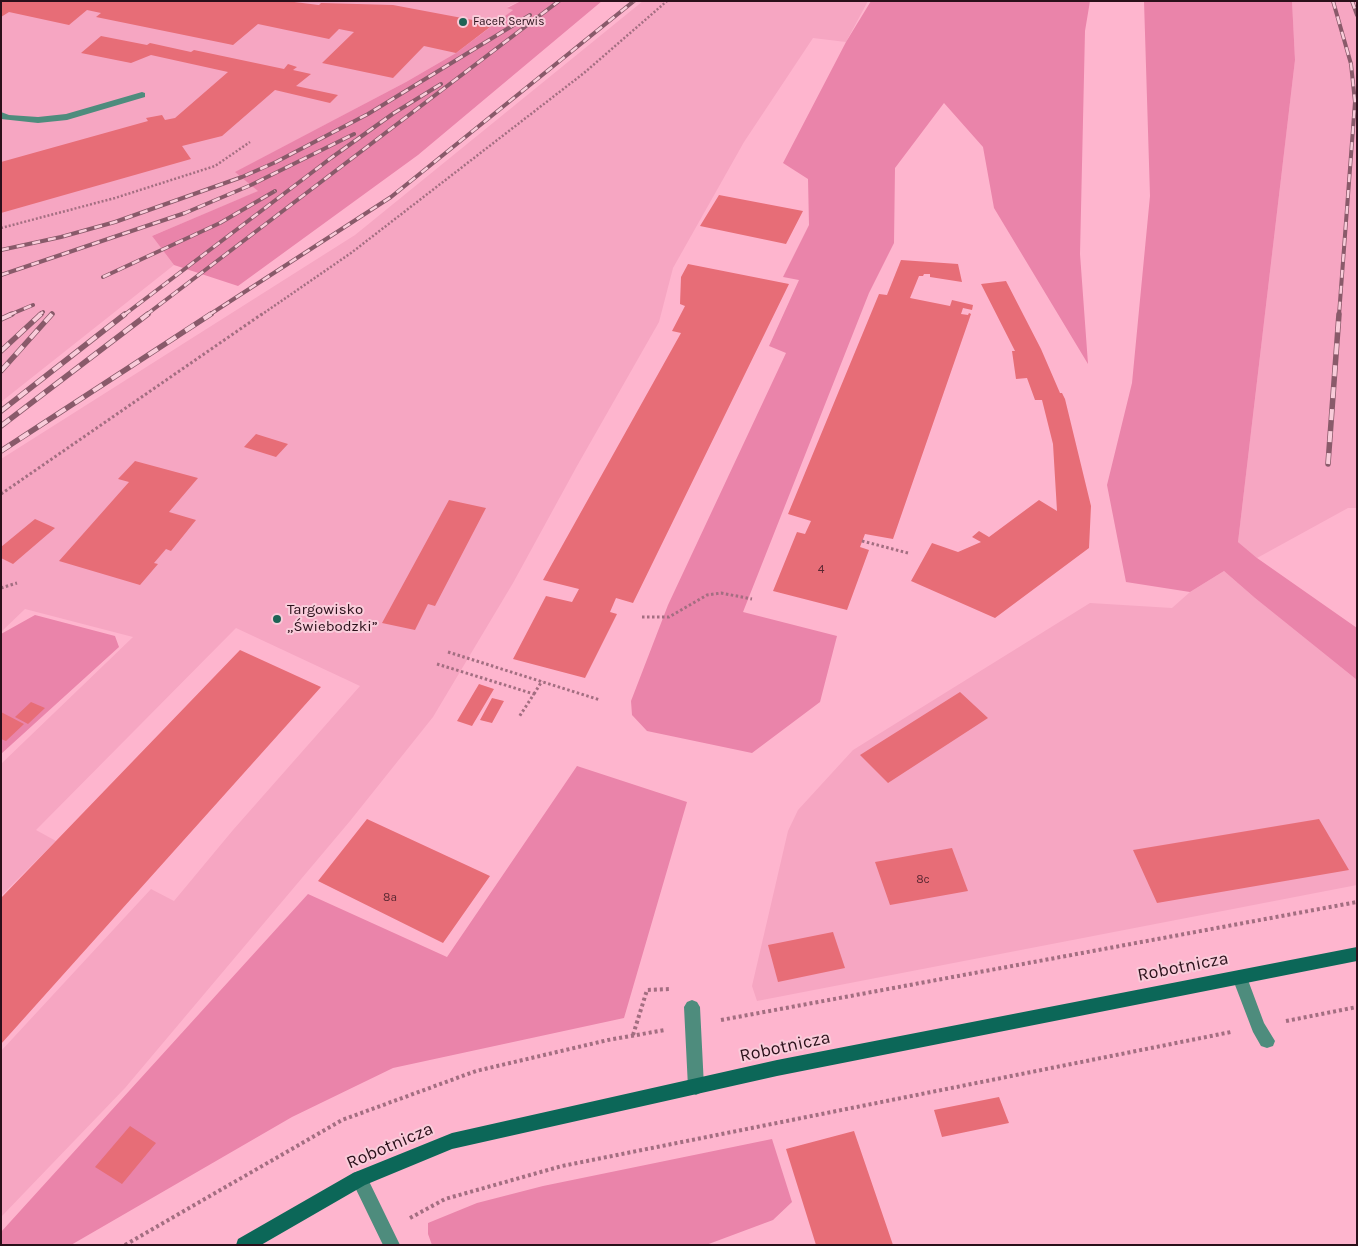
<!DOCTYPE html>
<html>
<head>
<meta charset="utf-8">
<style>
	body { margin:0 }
	#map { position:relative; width:1358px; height:1246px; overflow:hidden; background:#feb5ce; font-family:Karla,sans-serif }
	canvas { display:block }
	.frame { position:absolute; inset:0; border:2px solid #2a101a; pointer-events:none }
</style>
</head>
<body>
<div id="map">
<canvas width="1358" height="1246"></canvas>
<div class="frame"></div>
</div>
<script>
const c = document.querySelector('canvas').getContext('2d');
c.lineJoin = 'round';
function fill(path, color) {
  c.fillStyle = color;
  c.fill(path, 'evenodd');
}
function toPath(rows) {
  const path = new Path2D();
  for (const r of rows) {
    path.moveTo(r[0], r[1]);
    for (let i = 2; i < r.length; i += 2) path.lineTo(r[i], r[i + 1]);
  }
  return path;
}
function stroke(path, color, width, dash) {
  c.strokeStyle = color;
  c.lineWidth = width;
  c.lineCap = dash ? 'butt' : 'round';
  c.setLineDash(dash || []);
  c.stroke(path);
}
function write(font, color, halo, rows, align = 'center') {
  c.font = font + ' Karla,sans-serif';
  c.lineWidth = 4;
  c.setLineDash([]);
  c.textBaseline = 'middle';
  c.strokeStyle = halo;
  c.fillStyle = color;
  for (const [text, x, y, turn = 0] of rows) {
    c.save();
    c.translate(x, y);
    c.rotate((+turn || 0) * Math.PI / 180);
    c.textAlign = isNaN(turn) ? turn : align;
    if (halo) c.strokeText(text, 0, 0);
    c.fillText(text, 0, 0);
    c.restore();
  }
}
const built = toPath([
	[1,1,521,1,507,7,513,10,456,53,406,82,236,172,259,191,152,236,174,265,1,402],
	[643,1,868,1,846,42,813,38,744,142,673,268,659,322,577,466,513,583,433,717,350,821,125,1088,1,1217,1,1051,151,889,174,901,233,830,360,686,236,628,36,830,56,841,1,896,1,764,133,637,25,609,1,632,1,459,355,235],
	[1292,1,1357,1,1357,508,1348,508,1257,558,1238,542,1295,60],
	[1224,571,1255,598,1357,680,1357,885,757,1001,752,986,788,831,798,810,853,750,1090,603,1172,608,1190,592]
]);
const green = toPath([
	[521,1,602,1,418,155,238,286,174,265,152,236,258,191,235,172,406,82,456,53,513,10,507,8],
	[871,1,1090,1,1085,31,1080,254,1088,364,994,208,983,147,944,103,895,168,894,243,869,293,743,612,837,636,820,702,752,753,647,731,632,715,631,701,668,605,786,353,769,346,799,280,783,277,809,225,808,179,783,163,846,42],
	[1144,1,1292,1,1295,60,1238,542,1257,558,1357,628,1357,680,1255,598,1224,571,1190,592,1126,582,1107,485,1132,383,1150,196],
	[35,615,115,636,119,647,1,754,1,634],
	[577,766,687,802,624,1018,393,1068,292,1117,71,1245,1,1245,1,1232,308,894,447,957],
	[772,1139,792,1202,773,1220,706,1245,432,1245,428,1234,428,1223,477,1203,543,1186]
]);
const building = toPath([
	[1,1,286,1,319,5,321,3,393,5,494,24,456,53,424,46,393,78,322,63,354,32,339,29,329,39,258,24,233,45,96,17,101,13,87,10,69,25,9,12,1,17],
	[101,36,147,45,150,43,191,52,194,50,284,69,288,64,297,67,293,70,311,74,296,86,338,95,330,103,275,90,222,136,182,146,191,159,1,213,1,162,148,121,146,118,162,115,165,120,175,118,228,72,151,55,131,63,81,53],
	[719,195,803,211,786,244,700,226],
	[901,260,958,264,962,282,930,277,930,274,924,274,923,276,919,276,910,298,950,306,952,300,973,305,972,310,963,308,961,314,968,315,969,313,971,314,893,539,865,534,860,547,869,550,847,610,773,591,797,532,805,534,811,521,788,514,879,294,887,295],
	[688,264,789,284,633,603,616,598,610,612,617,614,585,678,513,659,546,596,572,602,579,589,543,580,681,333,672,331,685,306,680,304,681,277],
	[1006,281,1041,349,1060,393,1062,393,1065,399,1091,506,1089,548,995,618,911,581,932,543,958,552,981,542,972,537,979,531,989,537,1039,500,1057,511,1053,444,1042,400,1035,400,1027,378,1016,379,1012,351,1015,351,981,284],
	[256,434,288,444,276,457,244,447],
	[135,461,198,478,169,512,196,520,171,551,166,549,154,563,158,564,140,585,59,561,129,482,118,479],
	[449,500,486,508,435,606,428,604,415,630,382,623],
	[35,519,55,528,13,564,1,558,1,547],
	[240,650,321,687,1,1044,1,898],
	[479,684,494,689,472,726,457,721],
	[960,692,988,718,888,783,860,755],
	[492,698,504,701,492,723,480,720],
	[31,702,45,708,28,724,15,717],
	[1,712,24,724,6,741,1,739],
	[367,819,490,876,443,943,318,881],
	[1319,819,1349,870,1157,903,1133,850],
	[952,848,968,891,890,905,875,862],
	[833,932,845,968,778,982,768,945],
	[999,1097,1009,1123,942,1137,934,1110],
	[130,1126,156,1143,122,1184,95,1167],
	[854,1131,893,1245,816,1245,786,1149]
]);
const pathFar2 = toPath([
	[1,228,115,198,215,166,250,142],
	[261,315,351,253,584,73,667,1]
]);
const pathFar1 = toPath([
	[1,494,262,314],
	[862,541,908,553],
	[1,588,17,583],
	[642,617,669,617,707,595,721,593,752,599],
	[448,652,600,700],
	[437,664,534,694,519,717],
	[534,694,542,681]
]);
const path = toPath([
	[721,1020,1357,902],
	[1286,1021,1357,1007],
	[633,1035,647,990,670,989],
	[410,1218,445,1199,562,1166,1231,1032],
	[125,1245,342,1120,476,1071,608,1040,665,1030]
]);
const lane = toPath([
	[142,92,145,93,145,97,67,120,38,123,1,119,1,112,9,115,38,117,66,114,142,92],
	[1240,970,1245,972,1264,1023,1275,1041,1273,1046,1267,1048,1261,1046,1253,1032,1232,977,1235,972,1240,970],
	[692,1000,697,1002,700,1007,704,1087,702,1092,696,1095,690,1092,688,1087,684,1007,687,1002,692,1000],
	[359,1171,365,1173,400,1245,383,1245,351,1179,353,1173,359,1171]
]);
const secondary = toPath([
	[1357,947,1357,961,777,1076,452,1149,365,1185,261,1245,236,1245,238,1239,353,1173,452,1133,777,1060,1357,947]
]);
const railFar1 = toPath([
	[1333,1,1351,64,1355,102,1339,315],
	[1352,1,1357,15],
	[1,250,61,237,115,222,242,177,276,162,368,114,530,15],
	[1,275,185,213,251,185,354,134],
	[103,277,220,223,275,191],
	[9,315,33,305],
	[39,315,43,312],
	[124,315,331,158,394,113,441,84],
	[146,315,559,1],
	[209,315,391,197,634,1]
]);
const rail = toPath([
	[1,319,12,314],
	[1,351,41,314],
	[1,371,52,314],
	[1,411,125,314],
	[1,426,148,314],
	[1,451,211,314],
	[1328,464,1339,314]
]);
const markers = [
	[463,22,5,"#1d6355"],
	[277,619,5,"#1d6355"]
];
const farPoinames = [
	["FaceR Serwis",473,22]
];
const numberNames = [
	["4",821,570],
	["8c",923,880],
	["8a",390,898]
];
const poiNames = [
	["Targowisko",287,610],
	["„Świebodzki”",287,627]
];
const nearStreetnames = [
	["Robotnicza",1183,967,-11],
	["Robotnicza",785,1047,-12],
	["Robotnicza",390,1146,-23]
];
fill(built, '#f6a6c2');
fill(green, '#ea84aa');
fill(building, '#e76d77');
stroke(pathFar2, '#a36e81', 2.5, [2, 2]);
stroke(pathFar1, '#a36e81', 3, [2.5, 2.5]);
stroke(path, '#a36e81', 4, [3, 3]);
fill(lane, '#4e8c7d');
fill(secondary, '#0c6758');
stroke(railFar1, '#895a6a', 4);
stroke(rail, '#895a6a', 5.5);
stroke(railFar1, '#f9ccda', 2.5, [8]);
stroke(rail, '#f9ccda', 4, [11]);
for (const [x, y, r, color] of markers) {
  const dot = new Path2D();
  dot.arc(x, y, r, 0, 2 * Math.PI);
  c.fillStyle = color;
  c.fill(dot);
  stroke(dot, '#f9ccda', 2);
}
write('12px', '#2a101a', '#f9ccda', farPoinames, 'left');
write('12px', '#592731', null, numberNames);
write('15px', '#2a101a', '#f9ccda', poiNames, 'left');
write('18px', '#2a101a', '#f9ccda', nearStreetnames);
</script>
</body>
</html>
